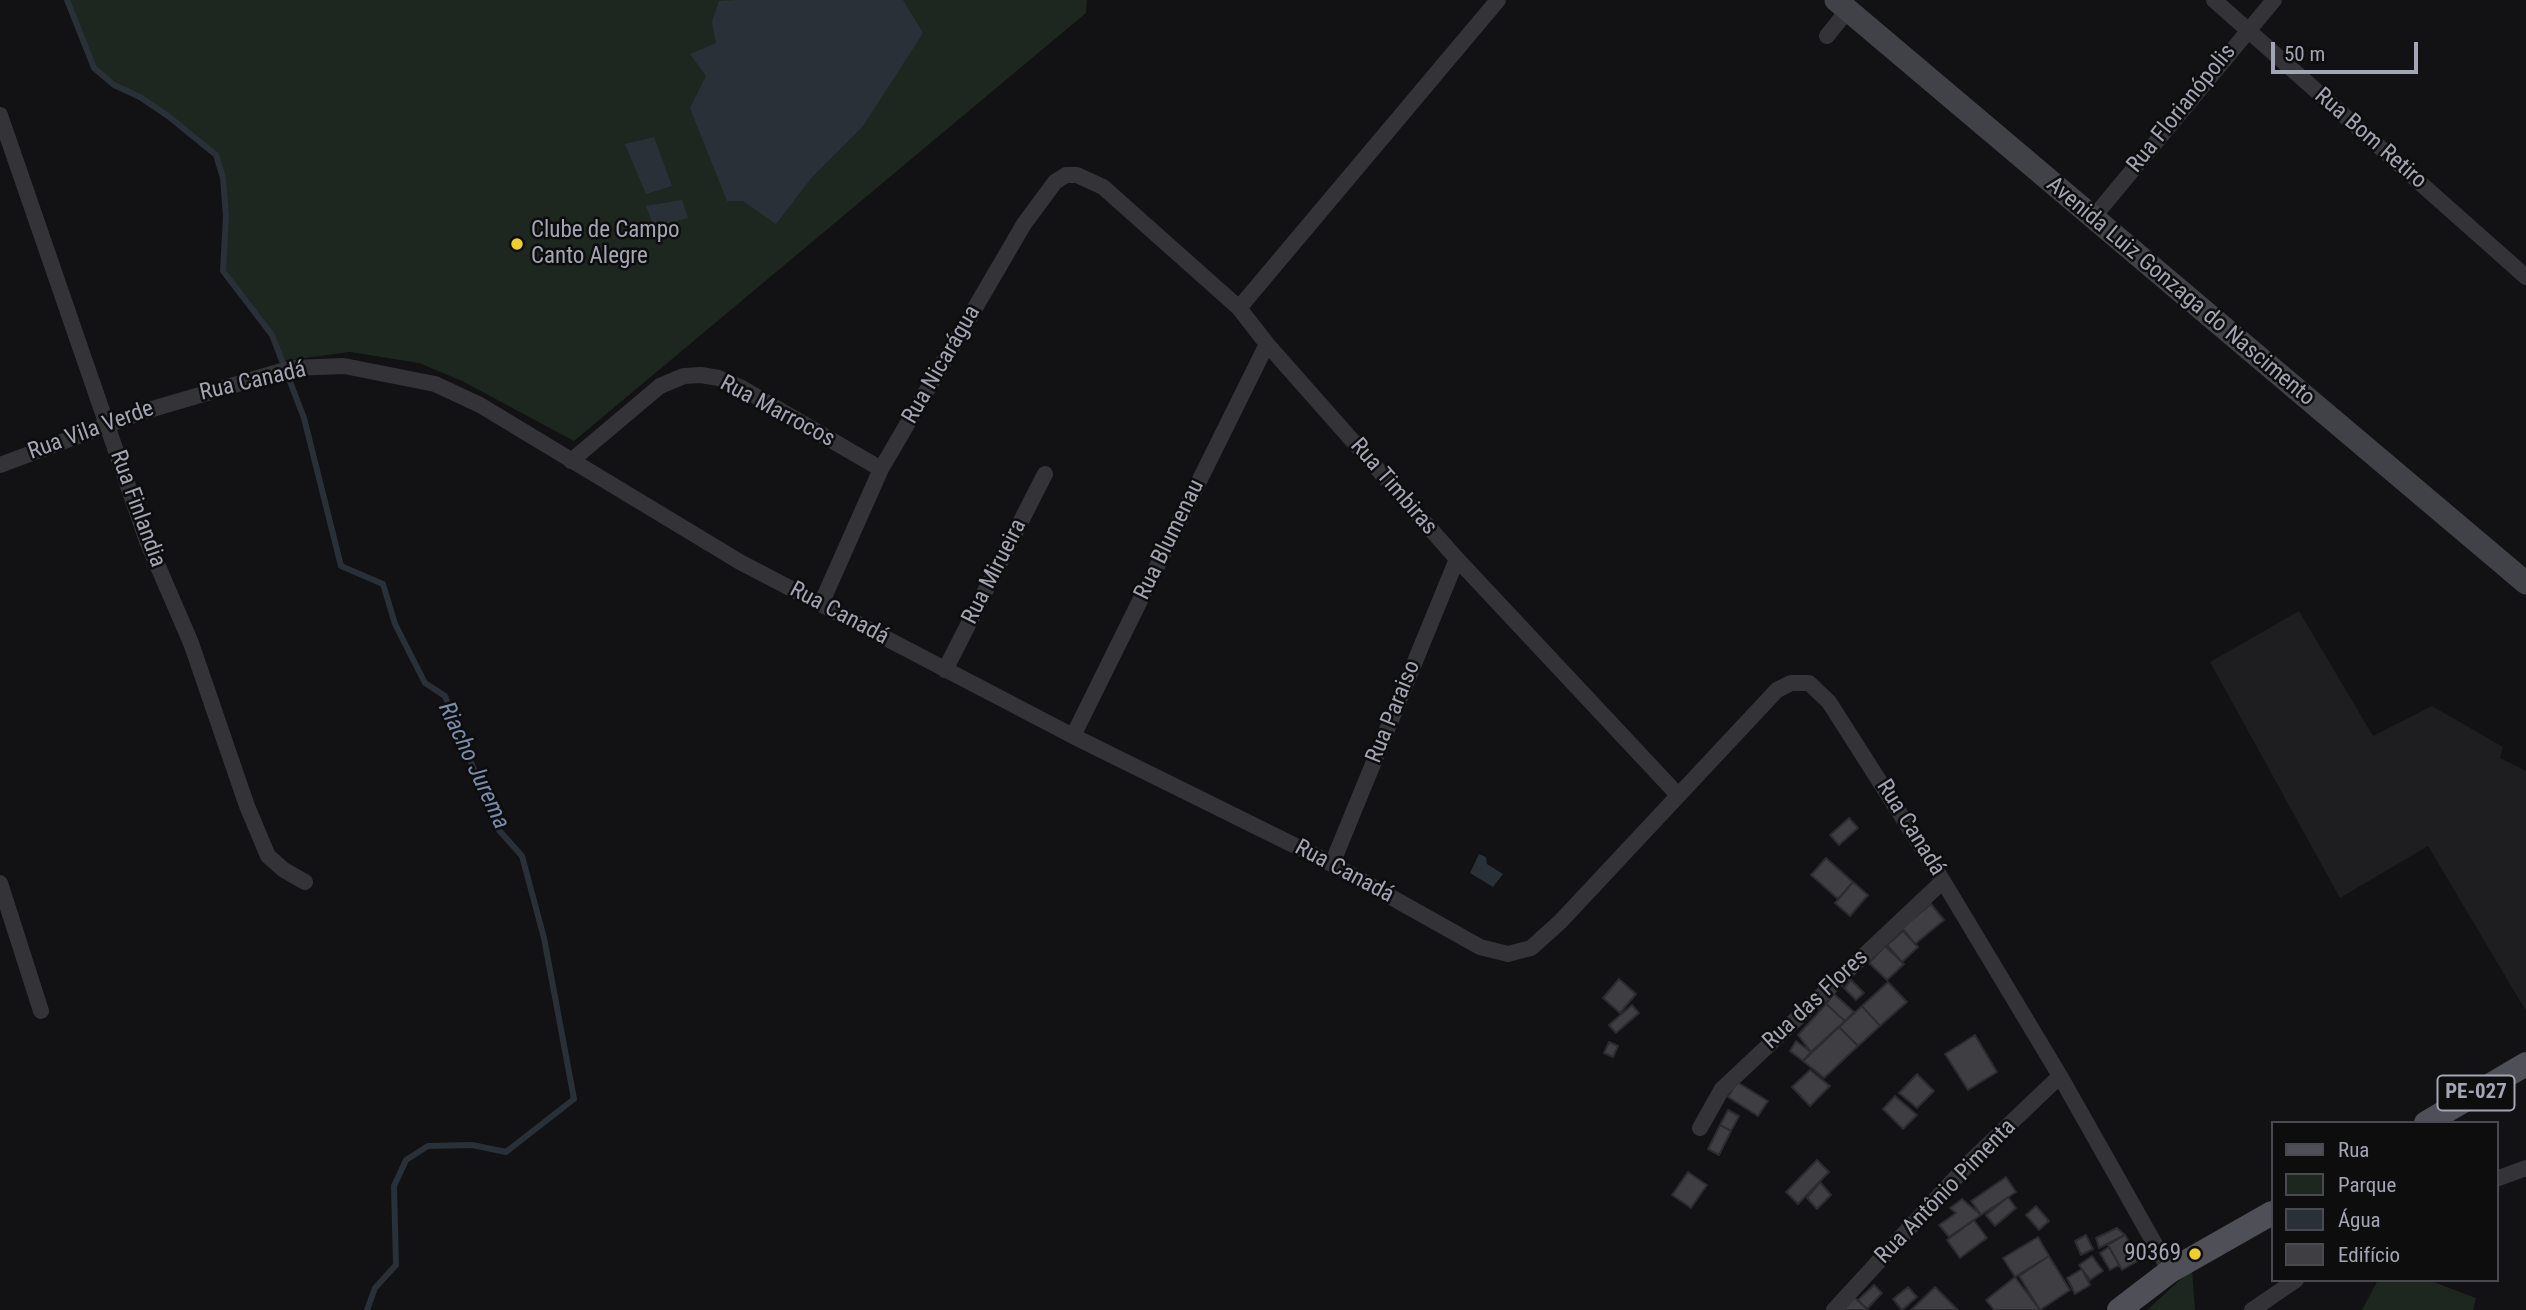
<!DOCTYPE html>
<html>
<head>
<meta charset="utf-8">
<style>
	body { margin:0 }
	#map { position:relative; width:2526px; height:1310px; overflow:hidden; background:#121113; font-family:"Roboto Condensed",sans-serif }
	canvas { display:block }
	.legend { position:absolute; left:2271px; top:1121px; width:228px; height:161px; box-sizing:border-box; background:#0d0d0e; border:2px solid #494a50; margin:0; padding:9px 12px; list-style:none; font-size:21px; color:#a3a5b4 }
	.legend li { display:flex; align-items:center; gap:14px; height:35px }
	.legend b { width:35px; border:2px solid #494a50 }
	.scale { position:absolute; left:2271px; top:42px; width:147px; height:32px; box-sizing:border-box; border:4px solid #a3a5b4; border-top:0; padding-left:9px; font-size:21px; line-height:24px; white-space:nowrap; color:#a3a5b4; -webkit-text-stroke:5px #0d0d0e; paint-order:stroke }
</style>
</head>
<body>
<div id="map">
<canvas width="2526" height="1310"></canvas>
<ul class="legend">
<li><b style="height:9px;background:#4f4f57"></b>Rua</li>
<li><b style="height:19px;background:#1e2620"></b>Parque</li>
<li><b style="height:19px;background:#2a3038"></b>Água</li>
<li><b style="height:19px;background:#3e3e43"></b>Edifício</li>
</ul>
<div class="scale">50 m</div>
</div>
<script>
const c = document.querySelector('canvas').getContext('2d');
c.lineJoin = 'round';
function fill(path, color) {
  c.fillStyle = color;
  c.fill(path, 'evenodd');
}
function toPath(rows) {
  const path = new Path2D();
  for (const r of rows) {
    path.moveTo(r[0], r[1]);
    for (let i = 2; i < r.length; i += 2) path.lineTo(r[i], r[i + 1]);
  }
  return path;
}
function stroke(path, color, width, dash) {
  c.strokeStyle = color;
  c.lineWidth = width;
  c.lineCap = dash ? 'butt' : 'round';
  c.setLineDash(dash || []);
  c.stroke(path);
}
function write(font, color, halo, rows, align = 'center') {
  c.font = font + ' "Roboto Condensed",sans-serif';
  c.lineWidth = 5;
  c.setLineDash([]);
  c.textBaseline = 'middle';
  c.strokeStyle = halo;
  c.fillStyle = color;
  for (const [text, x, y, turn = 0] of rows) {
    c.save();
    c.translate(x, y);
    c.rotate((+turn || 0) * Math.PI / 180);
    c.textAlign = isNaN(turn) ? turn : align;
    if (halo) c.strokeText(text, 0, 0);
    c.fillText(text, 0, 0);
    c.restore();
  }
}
const built = toPath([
	[2299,611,2373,736,2432,706,2503,747,2500,758,2526,771,2526,1011,2428,846,2340,898,2210,662]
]);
const green = toPath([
	[67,0,1087,0,1086,13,574,441,462,381,419,363,350,352,282,361,272,335,223,271,226,216,223,178,216,155,168,116,114,85,94,68],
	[2192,1269,2195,1310,2147,1310],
	[2378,1280,2428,1280,2476,1298,2473,1310,2362,1310]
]);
const water = toPath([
	[736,0,903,0,923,33,863,126,812,177,776,224,743,201,727,201,690,108,706,76,690,54,716,43,712,22,719,1],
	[654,137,672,186,646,194,625,144],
	[682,200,688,218,654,227,646,206],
	[1479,854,1486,857,1487,864,1503,874,1493,887,1470,873]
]);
const stream = toPath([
	[67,0,94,68,114,85,140,97,168,116,216,155,223,178,226,216,223,271,272,335,304,418,341,566,383,584,395,624,425,683,445,696,497,828,522,856,544,938,574,1099,506,1152,472,1145,428,1146,406,1160,394,1186,396,1265,375,1288,367,1310]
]);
const building = toPath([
	[1849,818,1858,828,1839,845,1830,835,1849,818],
	[1826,858,1853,882,1838,899,1811,875,1826,858],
	[1853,882,1868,895,1850,916,1835,903,1853,882],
	[1931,904,1944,920,1915,944,1902,928,1931,904],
	[1903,931,1918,947,1902,962,1887,945,1903,931],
	[1885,946,1904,964,1887,980,1869,963,1885,946],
	[1619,979,1636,994,1620,1013,1603,998,1619,979],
	[1851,980,1864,993,1856,1000,1844,988,1851,980],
	[1888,982,1907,1002,1880,1026,1862,1006,1888,982],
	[1834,994,1854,1012,1845,1021,1826,1004,1834,994],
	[1826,1004,1845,1021,1811,1052,1798,1035,1826,1004],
	[1632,1005,1639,1013,1616,1033,1609,1025,1632,1005],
	[1862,1006,1880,1026,1858,1046,1839,1027,1862,1006],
	[1839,1027,1858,1046,1824,1078,1803,1061,1839,1027],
	[1975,1035,1997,1072,1968,1090,1945,1054,1975,1035],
	[1796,1041,1811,1052,1803,1061,1790,1051,1796,1041],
	[1609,1042,1618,1046,1613,1057,1604,1053,1609,1042],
	[1810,1070,1830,1086,1810,1106,1792,1087,1810,1070],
	[1917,1074,1934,1091,1917,1108,1899,1093,1917,1074],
	[1737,1082,1768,1101,1758,1116,1728,1097,1737,1082],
	[1895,1096,1917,1115,1903,1129,1883,1109,1895,1096],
	[1728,1110,1739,1116,1731,1131,1720,1125,1728,1110],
	[1720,1125,1731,1131,1719,1155,1708,1149,1720,1125],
	[1817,1160,1829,1172,1798,1204,1786,1192,1817,1160],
	[1688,1172,1707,1185,1691,1208,1672,1195,1688,1172],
	[2006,1177,2016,1192,1981,1215,1971,1201,2006,1177],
	[1820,1182,1831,1195,1817,1209,1807,1198,1820,1182],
	[2008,1197,2016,1208,1995,1226,1986,1215,2008,1197],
	[1962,1199,1981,1215,1949,1237,1939,1225,1956,1213,1950,1208,1962,1199],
	[2036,1206,2049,1221,2039,1230,2026,1215,2036,1206],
	[1974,1220,1987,1238,1960,1258,1947,1240,1974,1220],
	[2117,1228,2125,1235,2099,1248,2096,1238,2117,1228],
	[2086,1235,2093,1249,2081,1255,2075,1241,2086,1235],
	[2125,1235,2139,1260,2122,1270,2108,1245,2125,1235],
	[2038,1237,2049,1256,2015,1277,2003,1258,2038,1237],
	[2109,1247,2119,1265,2110,1270,2100,1253,2109,1247],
	[2049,1256,2070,1290,2040,1310,2019,1276,2049,1256],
	[2092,1256,2103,1271,2090,1280,2079,1265,2092,1256],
	[2082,1269,2090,1285,2075,1294,2067,1278,2082,1269],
	[2015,1277,2040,1310,1994,1310,1986,1300,2015,1277],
	[1874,1285,1882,1293,1867,1309,1858,1300,1874,1285],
	[1908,1287,1917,1297,1902,1310,1893,1299,1908,1287],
	[1935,1287,1958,1310,1911,1310,1935,1287],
	[1854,1297,1868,1310,1843,1310,1854,1297]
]);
const street = toPath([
	[2214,0,2526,277],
	[1827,36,1847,11],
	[0,115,147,541,191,643,247,806,268,856,284,870,305,882],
	[2092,219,2274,0],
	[1239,308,1498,0],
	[571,461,660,386,684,376,701,375,719,378,740,387,881,469],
	[0,465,142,412,292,368,344,366,435,384,480,405,740,562,1073,736,1332,864,1480,947,1508,954,1531,948,1560,922,1777,690,1791,683,1809,683,1829,702,1943,881,2060,1076,2170,1271],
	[821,604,881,469,1024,224,1055,182,1066,175,1077,175,1103,187,1239,308,1267,344,1457,559,1678,795],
	[945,670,1045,474],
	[1073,736,1267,344],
	[1332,864,1457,559],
	[0,883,41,1011],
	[1700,1128,1722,1089,1943,881],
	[2496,1179,2526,1168],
	[1834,1310,1972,1160,2060,1076],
	[2252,1310,2296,1280]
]);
const secondary = toPath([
	[1836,0,2526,583]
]);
const primary = toPath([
	[2426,1123,2526,1064],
	[2119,1310,2170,1271,2272,1213]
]);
const markers = [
	[517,244,7,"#efcf2d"],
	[2195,1254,7,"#efcf2d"]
];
const shields = [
	[2476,1093,77]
];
const shieldNames = [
	["PE-027",2476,1093]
];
const streetNames = [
	["Rua Florianópolis",2182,109,-51],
	["Rua Bom Retiro",2370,139,41],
	["Avenida Luiz Gonzaga do Nascimento",2180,292,40],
	["Rua Nicarágua",942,365,-60],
	["Rua Canadá",253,382,-13],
	["Rua Marrocos",777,412,28],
	["Rua Vila Verde",91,431,-20],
	["Rua Timbiras",1393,487,49],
	["Rua Finlandia",137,509,70],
	["Rua Blumenau",1170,540,-64],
	["Rua Mirueira",995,572,-63],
	["Rua Canadá",839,614,28],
	["Rua Paraiso",1394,712,-68],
	["Rua Canadá",1910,828,58],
	["Rua Canadá",1344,872,28],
	["Rua das Flores",1816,1000,-43],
	["Rua Antônio Pimenta",1946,1192,-46]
];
const poiNames = [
	["Clube de Campo",531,231],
	["Canto Alegre",531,257],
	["90369",2181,1254,"right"]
];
const waterNames = [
	["Riacho Jurema",473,766,65]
];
fill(built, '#1e1d20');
fill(green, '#1e2620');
fill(water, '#2a3038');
stroke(stream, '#2a3038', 6);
fill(building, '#3e3e43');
stroke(building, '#2c2b2f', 2);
stroke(street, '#333338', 16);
stroke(secondary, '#414148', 23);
stroke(primary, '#4f4f57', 24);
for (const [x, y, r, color] of markers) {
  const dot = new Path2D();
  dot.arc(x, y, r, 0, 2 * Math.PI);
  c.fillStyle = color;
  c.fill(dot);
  stroke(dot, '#0d0d0e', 2.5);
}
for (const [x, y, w] of shields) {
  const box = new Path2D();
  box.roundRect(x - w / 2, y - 17.5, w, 35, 5);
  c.fillStyle = '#0d0d0e';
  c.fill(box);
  stroke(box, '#a3a5b4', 2);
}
write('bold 21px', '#a3a5b4', null, shieldNames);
write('23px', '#a3a5b4', '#0d0d0e', streetNames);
write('23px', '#a3a5b4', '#0d0d0e', poiNames, 'left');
write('italic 24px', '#7a8daf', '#0d0d0e', waterNames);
</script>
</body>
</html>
